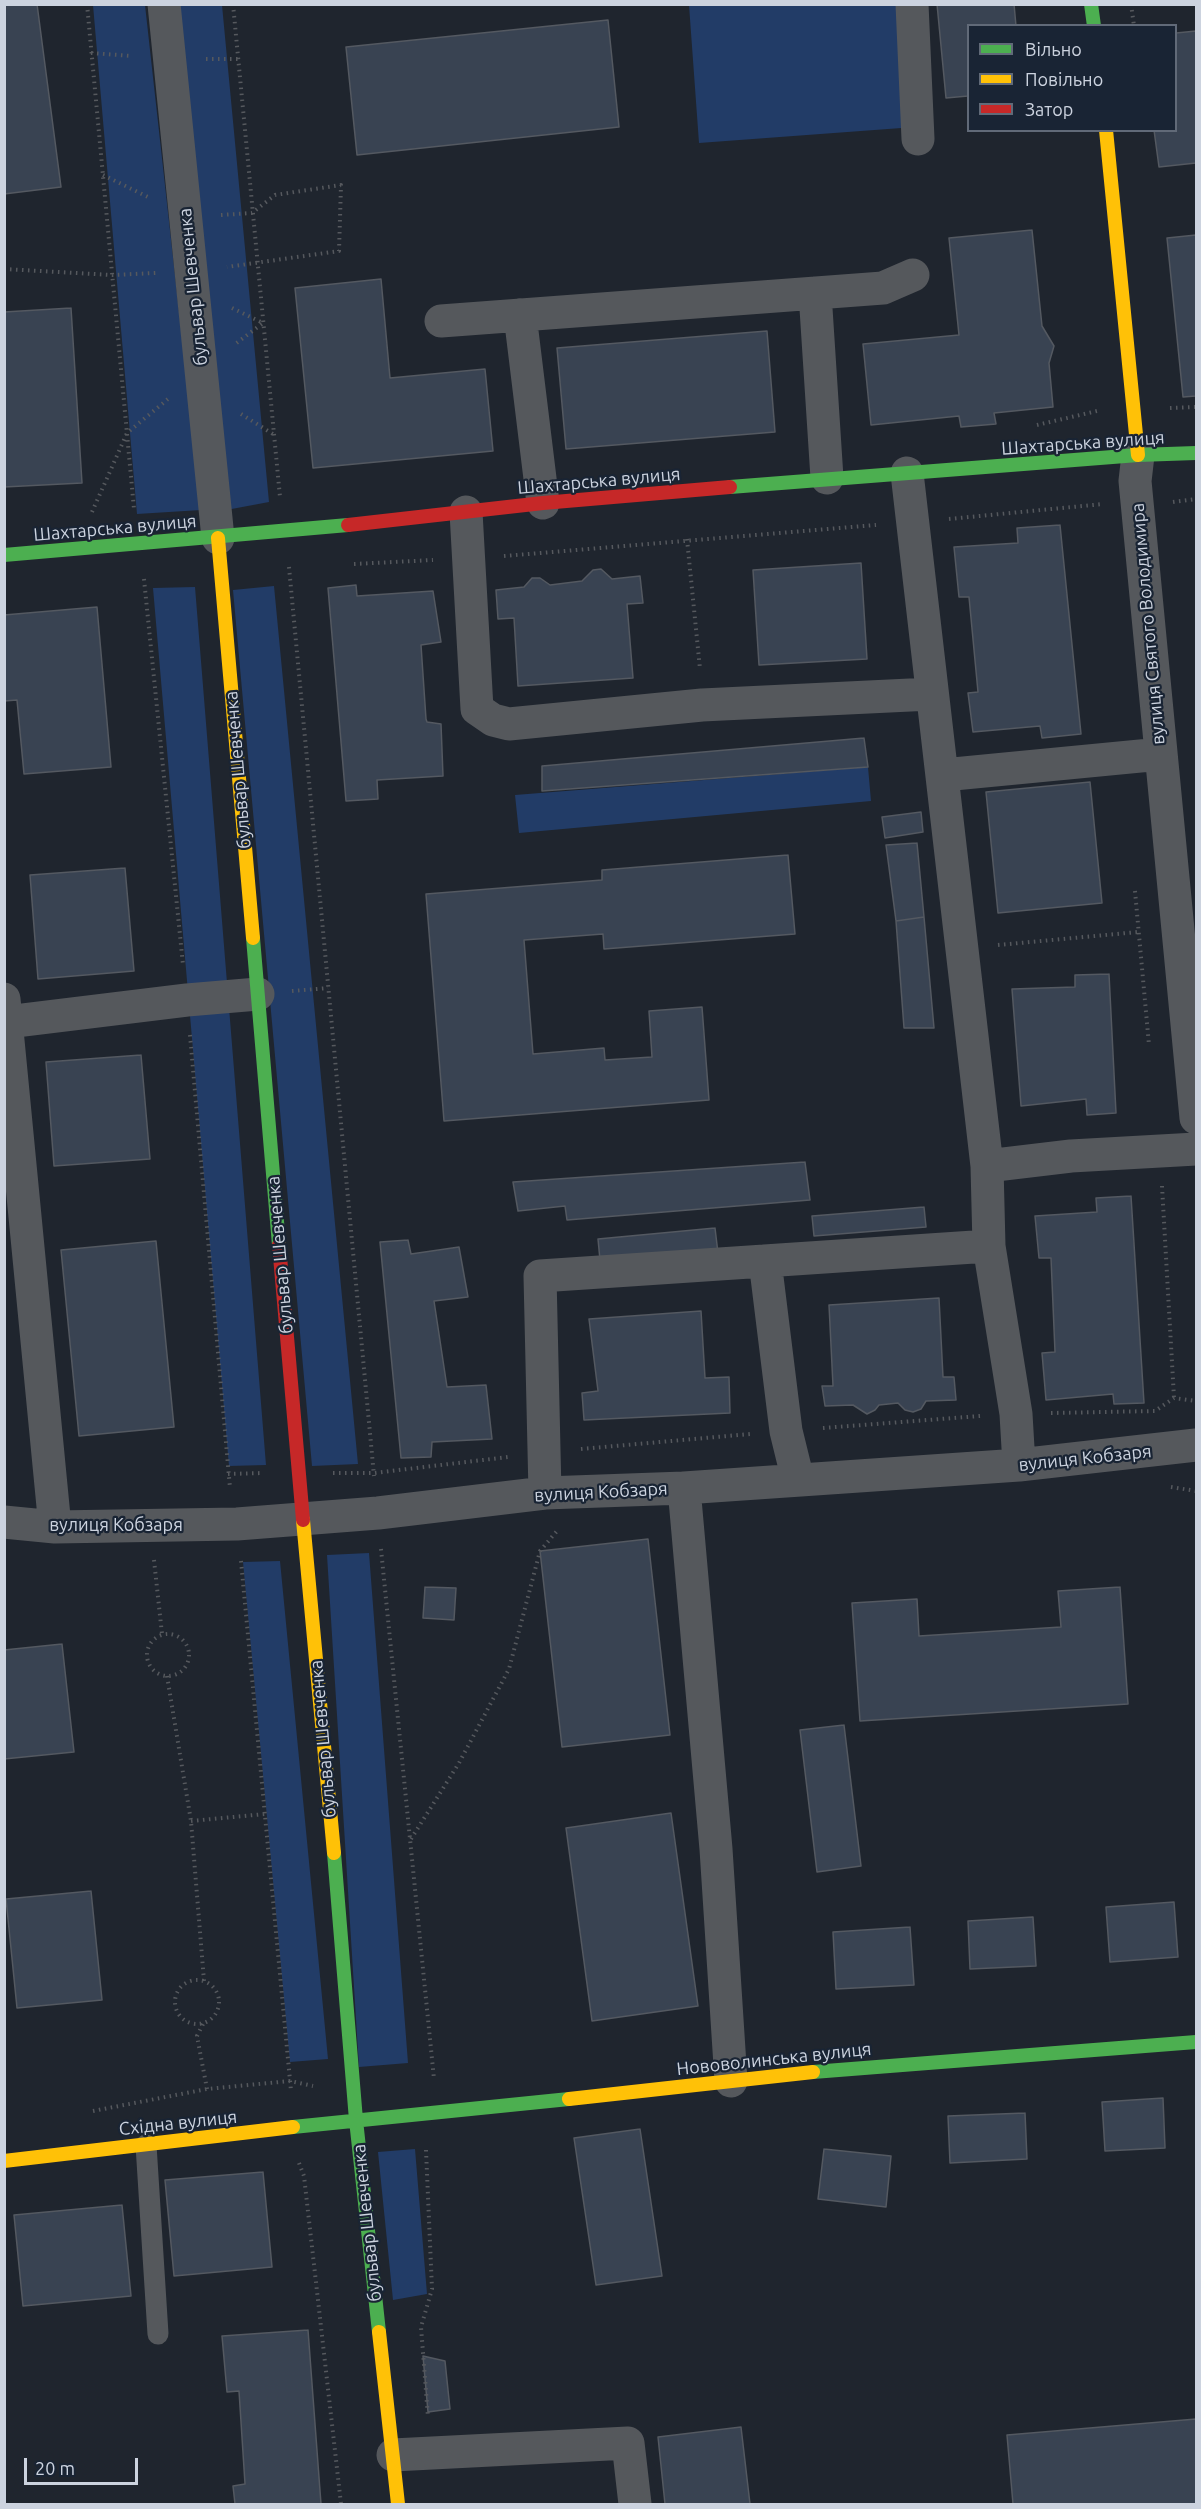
<!DOCTYPE html>
<html>
<head>
<meta charset="utf-8">
<style>
	body { margin:0 }
	#map { position:relative; width:1201px; height:2509px; overflow:hidden; background:#1f252e; font-family:Ubuntu,sans-serif }
	canvas { display:block }
	.frame { position:absolute; inset:0; border:6px solid #ccd3df; pointer-events:none }
	.legend { position:absolute; left:967px; top:24px; width:210px; height:108px; box-sizing:border-box; background:#192434; border:2px solid #616a78; margin:0; padding:8px 10px; list-style:none; font-size:18px; color:#ccd3df }
	.legend li { display:flex; align-items:center; gap:12px; height:30px }
	.legend b { width:30px; border:2px solid #616a78 }
	.scale { position:absolute; left:24px; top:2458px; width:114px; height:27px; box-sizing:border-box; border:3px solid #ccd3df; border-top:0; padding-left:8px; font-size:18px; line-height:21px; white-space:nowrap; color:#ccd3df; -webkit-text-stroke:4px #192434; paint-order:stroke }
</style>
</head>
<body>
<div id="map">
<canvas width="1201" height="2509"></canvas>
<div class="frame"></div>
<ul class="legend">
<li><b style="height:8px;background:#4caf50"></b>Вільно</li>
<li><b style="height:8px;background:#ffc107"></b>Повільно</li>
<li><b style="height:8px;background:#c62828"></b>Затор</li>
</ul>
<div class="scale">20 m</div>
</div>
<script>
const c = document.querySelector('canvas').getContext('2d');
c.lineJoin = 'round';
function fill(path, color) {
  c.fillStyle = color;
  c.fill(path, 'evenodd');
}
function toPath(rows) {
  const path = new Path2D();
  for (const r of rows) {
    if (r.length === 3) {
      path.moveTo(r[0] + r[2], r[1]);
      path.arc(r[0], r[1], r[2], 0, 2 * Math.PI);
      continue;
    }
    path.moveTo(r[0], r[1]);
    for (let i = 2; i < r.length; i += 2) path.lineTo(r[i], r[i + 1]);
  }
  return path;
}
function stroke(path, color, width, dash) {
  c.strokeStyle = color;
  c.lineWidth = width;
  c.lineCap = dash ? 'butt' : 'round';
  c.setLineDash(dash || []);
  c.stroke(path);
}
function write(font, color, halo, rows, align = 'center') {
  c.font = font + ' Ubuntu,sans-serif';
  c.lineWidth = 4.5;
  c.setLineDash([]);
  c.textBaseline = 'middle';
  c.strokeStyle = halo;
  c.fillStyle = color;
  for (const [text, x, y, turn = 0] of rows) {
    c.save();
    c.translate(x, y);
    c.rotate((+turn || 0) * Math.PI / 180);
    c.textAlign = isNaN(turn) ? turn : align;
    if (halo) c.strokeText(text, 0, 0);
    c.fillText(text, 0, 0);
    c.restore();
  }
}
const green = toPath([
	[93,5,145,5,201,510,137,514],
	[171,5,222,5,269,502,221,511],
	[689,5,906,5,915,127,699,143],
	[274,586,358,1464,312,1466,233,590],
	[195,587,266,1465,229,1466,153,588],
	[868,767,871,801,519,833,515,795],
	[369,1553,408,2063,359,2067,327,1555],
	[280,1561,328,2059,290,2062,243,1562],
	[415,2149,427,2294,393,2300,378,2152]
]);
const building = toPath([
	[4,4,37,4,61,187,4,194,4,4],
	[937,4,1014,4,1016,26,968,26,968,96,946,98,937,4],
	[608,20,619,127,357,155,346,47,608,20],
	[1196,31,1196,163,1159,167,1154,130,1176,130,1176,33,1196,31],
	[1032,230,1042,326,1054,346,1049,363,1053,407,994,413,996,424,961,427,959,416,871,425,863,344,959,335,949,238,1032,230],
	[1196,235,1196,396,1183,397,1167,238,1196,235],
	[381,279,390,378,485,369,493,451,313,468,295,288,381,279],
	[71,308,82,483,4,487,4,312,71,308],
	[767,331,775,432,566,449,557,348,767,331],
	[1060,525,1081,734,1042,738,1040,726,973,732,968,693,978,692,969,597,959,597,954,547,1018,543,1017,528,1060,525],
	[861,563,867,659,759,665,753,570,861,563],
	[601,569,612,579,640,576,643,603,627,604,633,678,518,686,514,618,498,619,496,590,524,587,532,578,540,578,550,585,582,581,593,570,601,569],
	[356,585,357,596,433,591,441,642,421,645,426,719,427,722,441,724,443,776,377,780,378,799,346,801,328,588,356,585],
	[97,607,111,767,24,774,17,700,4,701,4,615,97,607],
	[864,738,868,767,542,791,542,766,864,738],
	[1090,782,1102,903,998,913,986,792,1090,782],
	[921,812,923,832,885,838,882,817,921,812],
	[917,843,924,917,896,921,886,845,917,843],
	[788,855,795,934,604,949,603,934,524,940,533,1054,604,1048,605,1060,652,1057,649,1011,702,1007,709,1100,444,1121,426,894,602,880,602,870,788,855],
	[125,868,134,971,38,979,30,875,125,868],
	[924,917,934,1028,904,1028,896,921,924,917],
	[1109,974,1116,1113,1087,1115,1086,1099,1021,1106,1012,989,1075,987,1075,975,1109,974],
	[141,1055,150,1159,54,1166,46,1062,141,1055],
	[805,1162,810,1200,567,1220,565,1206,518,1211,513,1182,805,1162],
	[1131,1196,1144,1403,1114,1404,1113,1394,1046,1400,1042,1353,1055,1352,1051,1258,1039,1258,1035,1216,1097,1212,1096,1198,1131,1196],
	[924,1207,926,1227,814,1236,812,1216,924,1207],
	[715,1228,718,1253,600,1260,598,1239,715,1228],
	[408,1240,411,1254,459,1247,468,1297,434,1301,447,1387,486,1385,492,1439,432,1442,431,1457,401,1458,380,1242,408,1240],
	[156,1241,174,1427,79,1436,61,1250,156,1241],
	[939,1298,943,1377,954,1377,956,1400,926,1401,921,1409,913,1412,905,1410,898,1403,879,1405,875,1410,867,1414,853,1405,825,1406,822,1386,833,1386,829,1305,939,1298],
	[701,1311,705,1378,729,1377,730,1413,584,1420,582,1393,598,1391,589,1319,701,1311],
	[648,1539,670,1735,562,1747,540,1551,648,1539],
	[425,1587,456,1588,454,1620,423,1618,425,1587],
	[1120,1587,1128,1704,860,1721,852,1603,917,1599,919,1636,1061,1627,1058,1591,1120,1587],
	[62,1644,74,1752,4,1759,4,1650,62,1644],
	[844,1725,861,1866,817,1872,800,1730,844,1725],
	[671,1813,698,2006,592,2021,566,1828,671,1813],
	[91,1891,102,2000,17,2008,6,1899,91,1891],
	[1174,1902,1178,1957,1110,1962,1106,1907,1174,1902],
	[1033,1917,1036,1966,970,1969,968,1921,1033,1917],
	[910,1927,914,1985,836,1989,833,1932,910,1927],
	[1163,2098,1165,2148,1105,2151,1102,2102,1163,2098],
	[1025,2113,1027,2159,950,2163,948,2116,1025,2113],
	[640,2129,662,2276,596,2285,574,2138,640,2129],
	[824,2149,891,2156,886,2207,818,2199,824,2149],
	[263,2172,272,2267,174,2276,165,2180,263,2172],
	[122,2205,131,2296,23,2306,14,2215,122,2205],
	[308,2330,321,2504,235,2504,233,2486,245,2484,239,2391,227,2392,222,2336,308,2330],
	[423,2356,445,2361,450,2409,428,2412,423,2356],
	[1196,2419,1196,2504,1013,2504,1007,2435,1196,2419],
	[741,2427,750,2504,665,2504,658,2437,741,2427]
]);
const path = toPath([
	[87,4,134,509],
	[233,4,280,497],
	[1131,4,1134,26],
	[91,53,132,56],
	[206,59,238,59],
	[103,175,148,197],
	[221,215,252,213,275,195,341,185,339,251,227,267],
	[4,269,112,275,156,273],
	[232,308,263,323,234,345],
	[1170,408,1196,407],
	[241,414,273,434],
	[1037,425,1097,411],
	[1173,502,1196,499],
	[92,512,127,433,168,399],
	[949,519,1103,504],
	[687,539,700,669],
	[504,556,876,525],
	[354,564,433,560],
	[289,567,374,1476],
	[144,579,183,965],
	[1135,891,1149,1045],
	[998,945,1138,932],
	[292,991,328,988],
	[190,1035,230,1488],
	[1162,1186,1174,1398],
	[1051,1413,1155,1411,1174,1398,1196,1401],
	[823,1428,980,1416],
	[581,1449,750,1434],
	[333,1473,374,1473,508,1457],
	[228,1474,263,1473],
	[1171,1487,1196,1491],
	[381,1549,434,2079],
	[154,1560,162,1634],
	[241,1561,291,2091],
	[168,1655,21],
	[167,1676,191,1821,204,1981],
	[191,1821,265,1814],
	[411,1839,459,1763,509,1669,540,1551,557,1531],
	[197,2002,22],
	[203,2024,197,2036,207,2089],
	[93,2111,207,2089,290,2081,313,2086],
	[426,2150,432,2289,421,2327,428,2417],
	[299,2163,304,2176,341,2504]
]);
const lane = toPath([
	[146,2145,158,2334]
]);
const street = toPath([
	[164,4,218,538],
	[912,4,918,139],
	[815,293,827,478],
	[520,315,543,503],
	[441,321,883,288,913,275],
	[1138,455,1135,481,1196,1118],
	[907,473,987,1166,989,1246,1016,1414,1019,1465],
	[466,512,477,709,493,720,509,724,702,705,931,694],
	[943,775,1161,754],
	[4,999,55,1527],
	[7,1022,187,1000,258,994],
	[987,1166,1071,1156,1196,1149],
	[765,1261,786,1431,798,1480],
	[684,1488,716,1849,731,2081],
	[545,1493,540,1276,989,1246],
	[4,1522,55,1527,237,1524,378,1513,545,1493,684,1488,1019,1465,1196,1445],
	[393,2455,628,2443,635,2504]
]);
const fast = toPath([
	[1091,4,1094,26],
	[730,487,1138,455,1196,453],
	[4,555,348,525],
	[253,938,279,1245],
	[334,1853,356,2120,379,2332],
	[813,2072,1196,2042],
	[293,2127,569,2099]
]);
const slow = toPath([
	[1106,130,1138,455],
	[218,538,253,938],
	[303,1520,334,1853],
	[569,2099,813,2072],
	[4,2161,293,2127],
	[379,2332,398,2504]
]);
const jam = toPath([
	[348,525,543,503,730,487],
	[279,1245,303,1520]
]);
const streetNames = [
	["бульвар Шевченка",193,287,-96],
	["Шахтарська вулиця",1083,443,-4],
	["Шахтарська вулиця",599,481,-5],
	["Шахтарська вулиця",115,528,-5],
	["вулиця Святого Володимира",1148,624,-95],
	["бульвар Шевченка",238,770,-95],
	["бульвар Шевченка",280,1255,-95],
	["вулиця Кобзаря",1085,1458,-6],
	["вулиця Кобзаря",601,1492,-3],
	["вулиця Кобзаря",116,1525],
	["бульвар Шевченка",323,1739,-95],
	["Нововолинська вулиця",774,2059,-6],
	["Східна вулиця",178,2123,-6],
	["бульвар Шевченка",367,2223,-96]
];
fill(green, '#223c67');
fill(building, '#394352');
stroke(building, '#545961', 1.5);
stroke(path, '#56595e', 4, [1.5, 4.5]);
stroke(lane, '#55585c', 21);
stroke(street, '#55585c', 33);
stroke(fast, '#4caf50', 14);
stroke(slow, '#ffc107', 14);
stroke(jam, '#c62828', 14);
write('18px', '#ccd3df', '#192434', streetNames);
</script>
</body>
</html>
